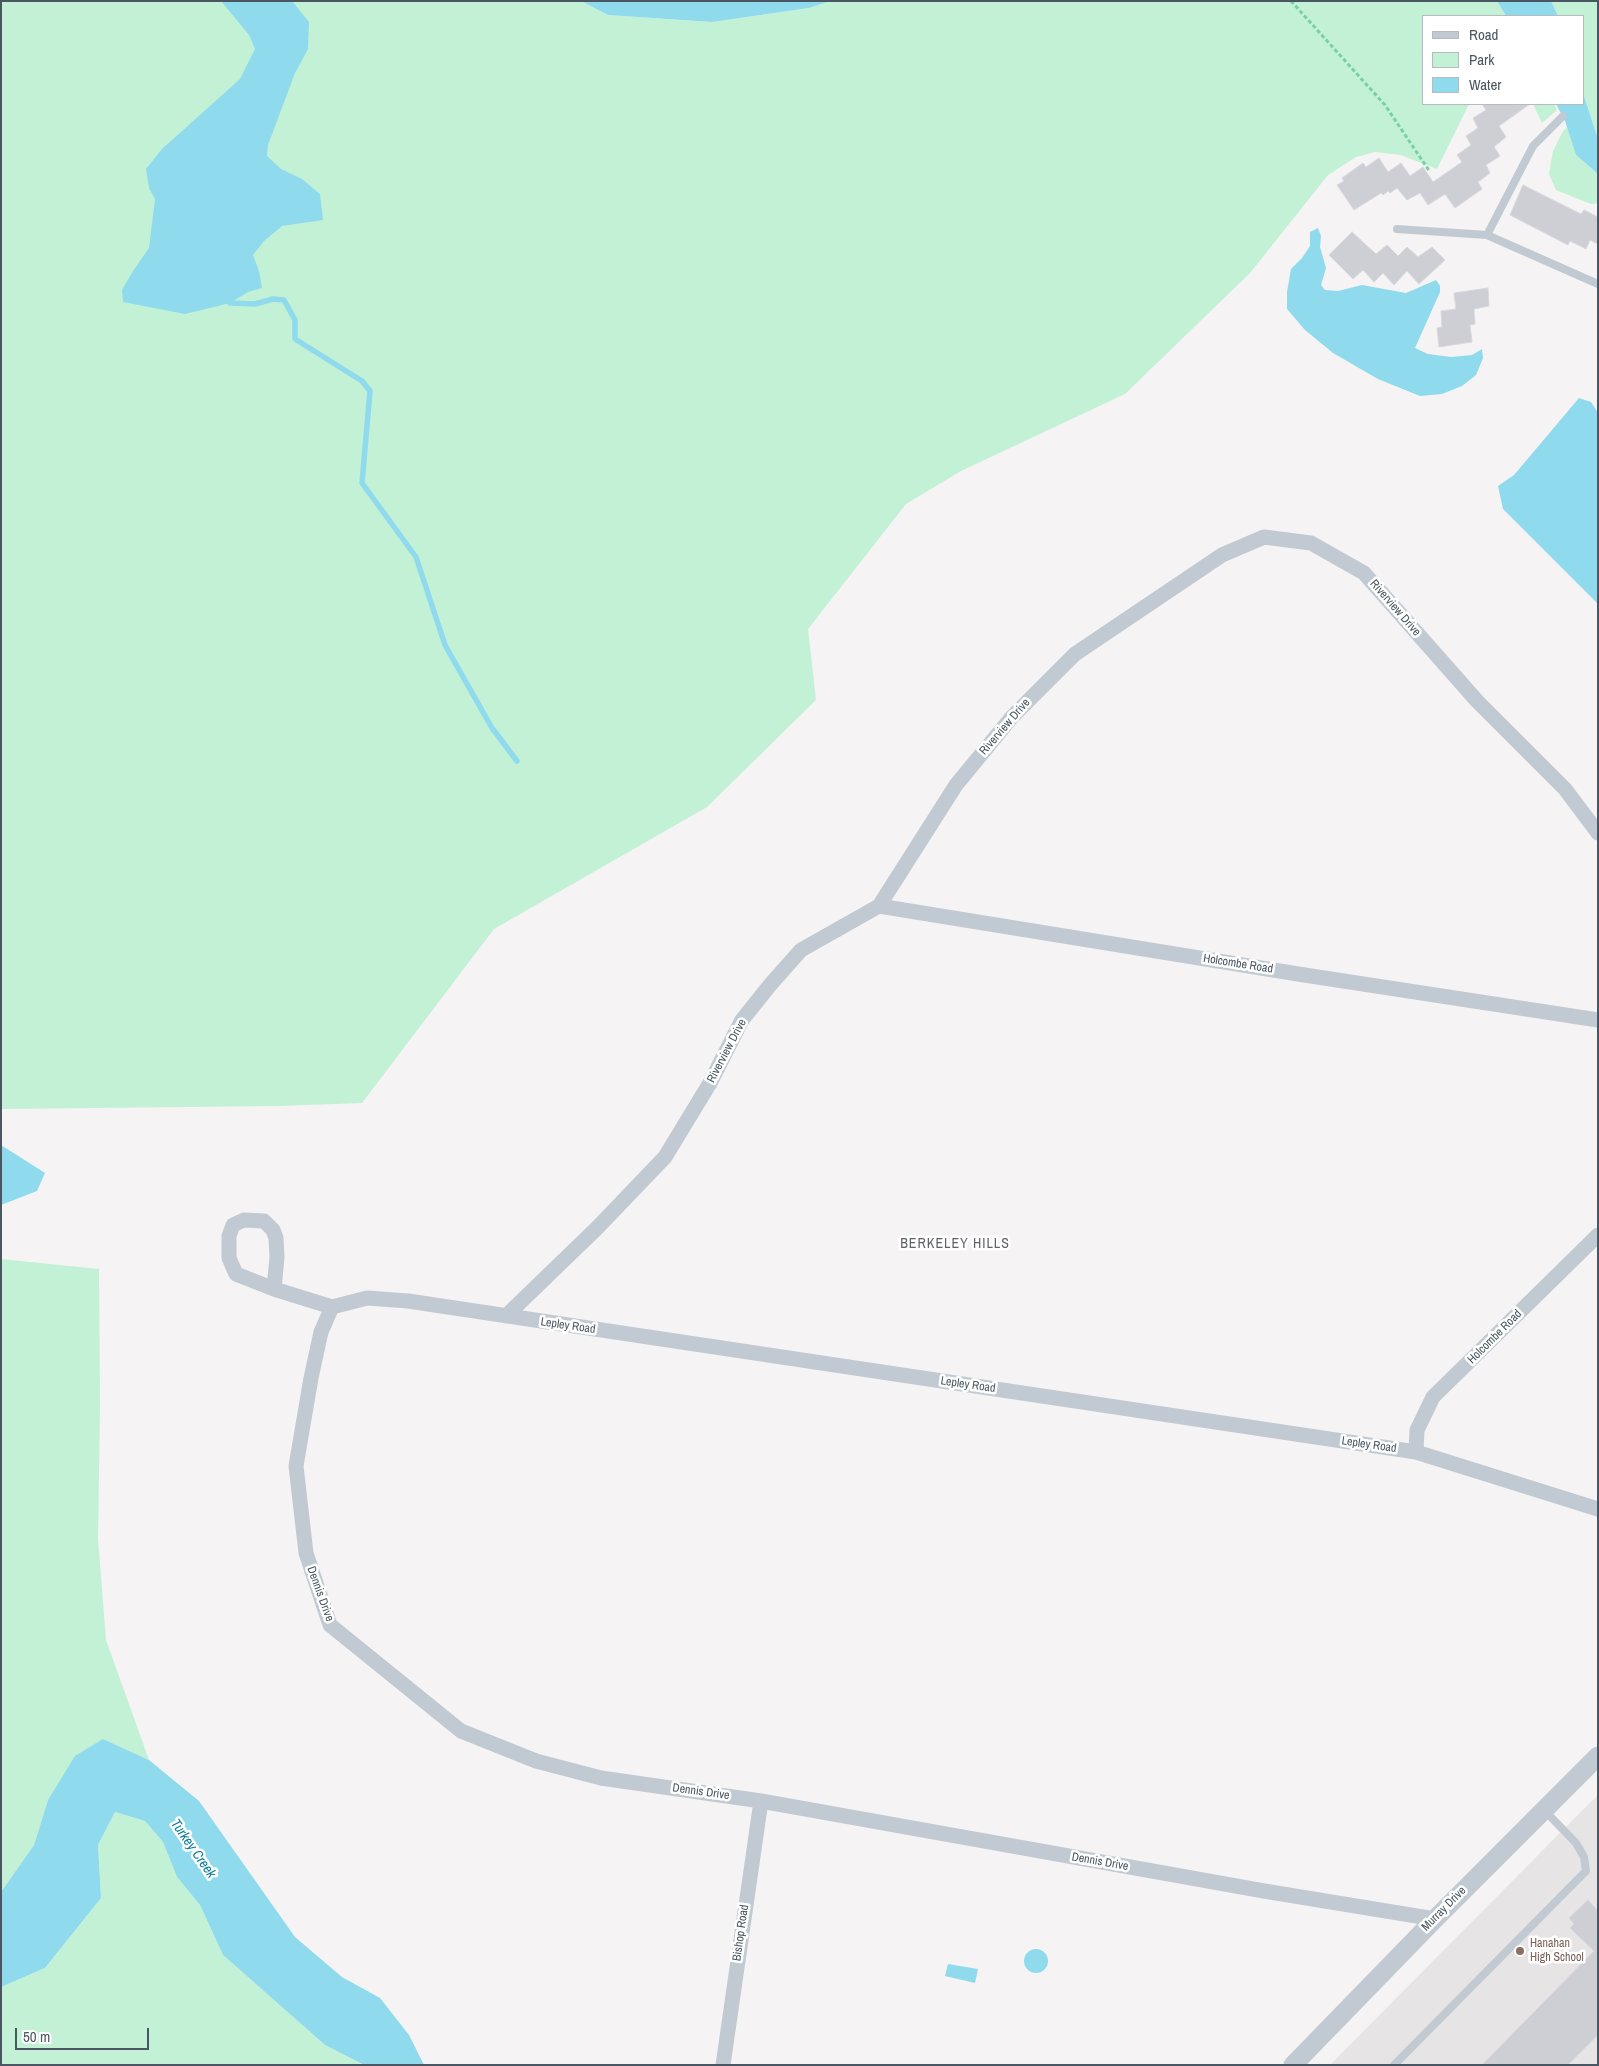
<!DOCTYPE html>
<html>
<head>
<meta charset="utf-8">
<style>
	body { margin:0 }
	#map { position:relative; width:1599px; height:2066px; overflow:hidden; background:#f5f3f3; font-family:"Archivo Narrow",sans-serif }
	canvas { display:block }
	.frame { position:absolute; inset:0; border:2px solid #4a5661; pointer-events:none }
	.legend { position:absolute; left:1422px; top:15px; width:162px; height:90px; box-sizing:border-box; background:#fff; border:1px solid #b7bbc0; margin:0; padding:6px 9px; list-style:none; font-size:15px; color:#4a5661 }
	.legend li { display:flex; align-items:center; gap:10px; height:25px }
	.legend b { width:25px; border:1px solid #b7bbc0 }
	.scale { position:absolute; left:15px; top:2028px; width:134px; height:22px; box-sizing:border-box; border:2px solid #4a5661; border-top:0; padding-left:6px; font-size:15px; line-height:18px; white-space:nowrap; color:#4a5661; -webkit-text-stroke:4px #fff; paint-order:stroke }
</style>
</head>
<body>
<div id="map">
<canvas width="1599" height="2066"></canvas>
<div class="frame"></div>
<ul class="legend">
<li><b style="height:6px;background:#c1cad2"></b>Road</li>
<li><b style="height:14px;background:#c3f1d5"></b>Park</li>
<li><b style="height:14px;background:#90daee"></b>Water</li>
</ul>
<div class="scale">50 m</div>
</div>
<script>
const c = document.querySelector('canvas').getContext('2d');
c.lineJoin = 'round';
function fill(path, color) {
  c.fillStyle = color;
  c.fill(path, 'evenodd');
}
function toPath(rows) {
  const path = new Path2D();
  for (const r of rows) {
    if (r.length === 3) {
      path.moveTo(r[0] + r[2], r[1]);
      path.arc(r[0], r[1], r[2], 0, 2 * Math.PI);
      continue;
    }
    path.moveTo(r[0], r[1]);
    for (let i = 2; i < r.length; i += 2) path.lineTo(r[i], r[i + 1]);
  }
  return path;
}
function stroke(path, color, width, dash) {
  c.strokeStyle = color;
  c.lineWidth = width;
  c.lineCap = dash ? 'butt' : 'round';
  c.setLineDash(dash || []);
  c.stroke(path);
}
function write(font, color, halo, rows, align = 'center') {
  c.font = font + ' "Archivo Narrow",sans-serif';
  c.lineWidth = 5;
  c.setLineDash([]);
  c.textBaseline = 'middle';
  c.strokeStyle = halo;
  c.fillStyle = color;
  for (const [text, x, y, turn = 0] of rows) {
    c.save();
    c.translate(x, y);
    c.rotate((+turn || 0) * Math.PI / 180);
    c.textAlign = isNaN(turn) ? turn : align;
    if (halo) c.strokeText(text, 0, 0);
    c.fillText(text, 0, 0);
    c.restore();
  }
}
const education = toPath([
	[1598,1795,1598,2065,1330,2065,1555,1838]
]);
const green = toPath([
	[1,1,581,1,608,15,712,22,809,8,830,1,1497,1,1506,16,1423,16,1423,104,1469,104,1437,169,1401,155,1375,152,1356,157,1328,175,1250,273,1125,394,961,471,906,504,808,629,816,700,707,807,494,929,362,1103,279,1106,1,1109],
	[1551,1,1598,1,1598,139,1583,93,1583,16,1558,16],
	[1533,104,1554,104,1557,110,1542,123],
	[1567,127,1576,155,1598,174,1598,203,1591,204,1556,190,1549,174,1553,151,1563,131],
	[1,1259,99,1269,100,1406,98,1539,106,1640,149,1760,103,1739,48,1800,34,1845,1,1892],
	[115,1812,145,1821,163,1842,177,1877,200,1905,223,1955,325,2045,363,2065,1,2065,1,1987,45,1968,101,1898,98,1845]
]);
const water = toPath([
	[221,1,292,1,309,22,308,49,295,73,268,145,267,156,281,169,302,179,320,194,323,220,282,226,264,241,253,255,259,271,262,288,248,292,230,303,185,314,123,302,122,290,133,271,149,248,155,199,149,188,146,169,162,149,240,79,255,49,249,35],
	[581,1,830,1,809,8,712,22,608,15],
	[1497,1,1551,1,1558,16,1506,16],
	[1583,93,1598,139,1598,174,1576,155,1565,121,1556,104,1583,104],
	[1318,228,1321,236,1320,247,1326,268,1321,285,1325,290,1338,291,1362,285,1406,293,1436,280,1440,286,1440,292,1415,348,1428,354,1451,357,1472,355,1482,349,1483,358,1476,375,1462,386,1442,394,1420,396,1378,379,1333,353,1305,330,1287,309,1287,292,1291,269,1302,258,1310,246,1310,232],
	[1579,398,1591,402,1598,413,1598,604,1503,509,1498,486,1514,475],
	[1,1145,45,1173,37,1191,1,1205],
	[103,1739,149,1760,199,1801,295,1937,342,1977,380,1998,409,2035,424,2065,364,2065,325,2045,223,1955,200,1905,177,1877,163,1842,145,1821,115,1812,98,1845,101,1898,45,1968,1,1987,1,1892,34,1845,48,1800,75,1756],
	[1036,1961,12],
	[948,1964,978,1969,975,1983,945,1976]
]);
const stream = toPath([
	[230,303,255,304,273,299,284,300,295,320,295,339,362,381,370,391,362,483,416,557,445,645,492,728,517,761]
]);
const building = toPath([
	[1482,104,1530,104,1499,126,1506,137,1494,147,1500,156,1486,165,1490,173,1478,182,1482,189,1455,208,1445,194,1428,205,1420,193,1407,200,1397,188,1390,193,1388,191,1383,195,1381,193,1354,210,1337,185,1344,181,1342,178,1363,163,1366,167,1379,158,1388,172,1401,163,1410,176,1423,167,1433,182,1462,162,1457,155,1471,145,1466,136,1478,128,1473,118,1486,110,1482,104],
	[1523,185,1581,214,1584,210,1598,217,1598,244,1590,240,1586,249,1570,241,1568,245,1510,215,1523,185],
	[1352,232,1376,254,1387,245,1398,256,1407,247,1418,257,1432,247,1445,260,1419,284,1407,271,1394,285,1383,273,1374,282,1363,270,1353,279,1329,255,1352,232],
	[1488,288,1489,306,1474,309,1475,324,1470,325,1472,342,1439,347,1437,328,1442,327,1441,311,1456,309,1454,293,1488,288],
	[1588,1900,1598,1911,1598,2035,1568,2065,1482,2065,1594,1951,1570,1928,1574,1924,1569,1918,1588,1900]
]);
const path = toPath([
	[1291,1,1385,105,1430,172]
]);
const service = toPath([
	[1397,229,1487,235,1598,284],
	[1487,235,1533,146,1563,116],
	[1394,2065,1586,1871,1584,1857,1576,1843,1545,1811]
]);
const minor = toPath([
	[879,906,1298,974,1598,1020],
	[274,1289,277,1257,276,1238,273,1230,264,1221,244,1220,233,1225,229,1236,229,1258,236,1274,274,1289,332,1307],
	[332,1307,321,1332,311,1378,296,1466,306,1553,330,1625,461,1731,536,1761,601,1778,761,1801,1264,1891,1435,1919],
	[332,1307,367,1298,408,1301,1416,1452,1598,1509],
	[506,1316,598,1227,665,1157,710,1083,742,1020,770,985,801,950,879,906,956,785,1012,717,1075,654,1222,555,1264,537,1311,543,1364,573,1477,701,1565,789,1598,833],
	[1416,1452,1417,1430,1433,1397,1598,1235],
	[723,2065,761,1801]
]);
const tertiary = toPath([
	[1293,2065,1435,1919,1598,1756]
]);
const markers = [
	[1520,1951,5,"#8d6e63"]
];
const streetNames = [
	["Riverview Drive",1395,608,49],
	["Riverview Drive",1005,727,-49],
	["Holcombe Road",1238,964,9],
	["Riverview Drive",727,1051,-62],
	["Lepley Road",568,1326,8],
	["Holcombe Road",1495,1337,-45],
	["Lepley Road",968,1385,8],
	["Lepley Road",1369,1445,8],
	["Dennis Drive",320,1594,70],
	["Dennis Drive",701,1792,8],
	["Dennis Drive",1100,1862,10],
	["Murray Drive",1444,1909,-45],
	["Bishop Road",741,1933,-82]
];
const educationNames = [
	["Hanahan",1530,1944],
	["High School",1530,1958]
];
const neighbourhoodNames = [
	["BERKELEY HILLS",955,1244]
];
const waterNames = [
	["Turkey Creek",193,1849,55]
];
fill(education, '#e6e4e5');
fill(green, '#c3f1d5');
fill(water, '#90daee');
stroke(stream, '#90daee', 5.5);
fill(building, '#cdcfd5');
stroke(building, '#d7d9de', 1);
stroke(path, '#7ad0a6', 3, [4, 2.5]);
stroke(service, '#c1cad2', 8);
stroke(minor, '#c1cad2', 15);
stroke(tertiary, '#c1cad2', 19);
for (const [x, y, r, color] of markers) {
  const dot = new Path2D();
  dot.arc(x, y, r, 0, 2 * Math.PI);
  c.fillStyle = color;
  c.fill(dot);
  stroke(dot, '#fff', 2);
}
write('12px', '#4a5661', '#fff', streetNames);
write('12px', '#785e54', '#fff', educationNames, 'left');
c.letterSpacing = '1px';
write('14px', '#5f6368', '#fff', neighbourhoodNames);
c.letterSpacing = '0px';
write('italic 14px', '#0c7c9b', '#fff', waterNames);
</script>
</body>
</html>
